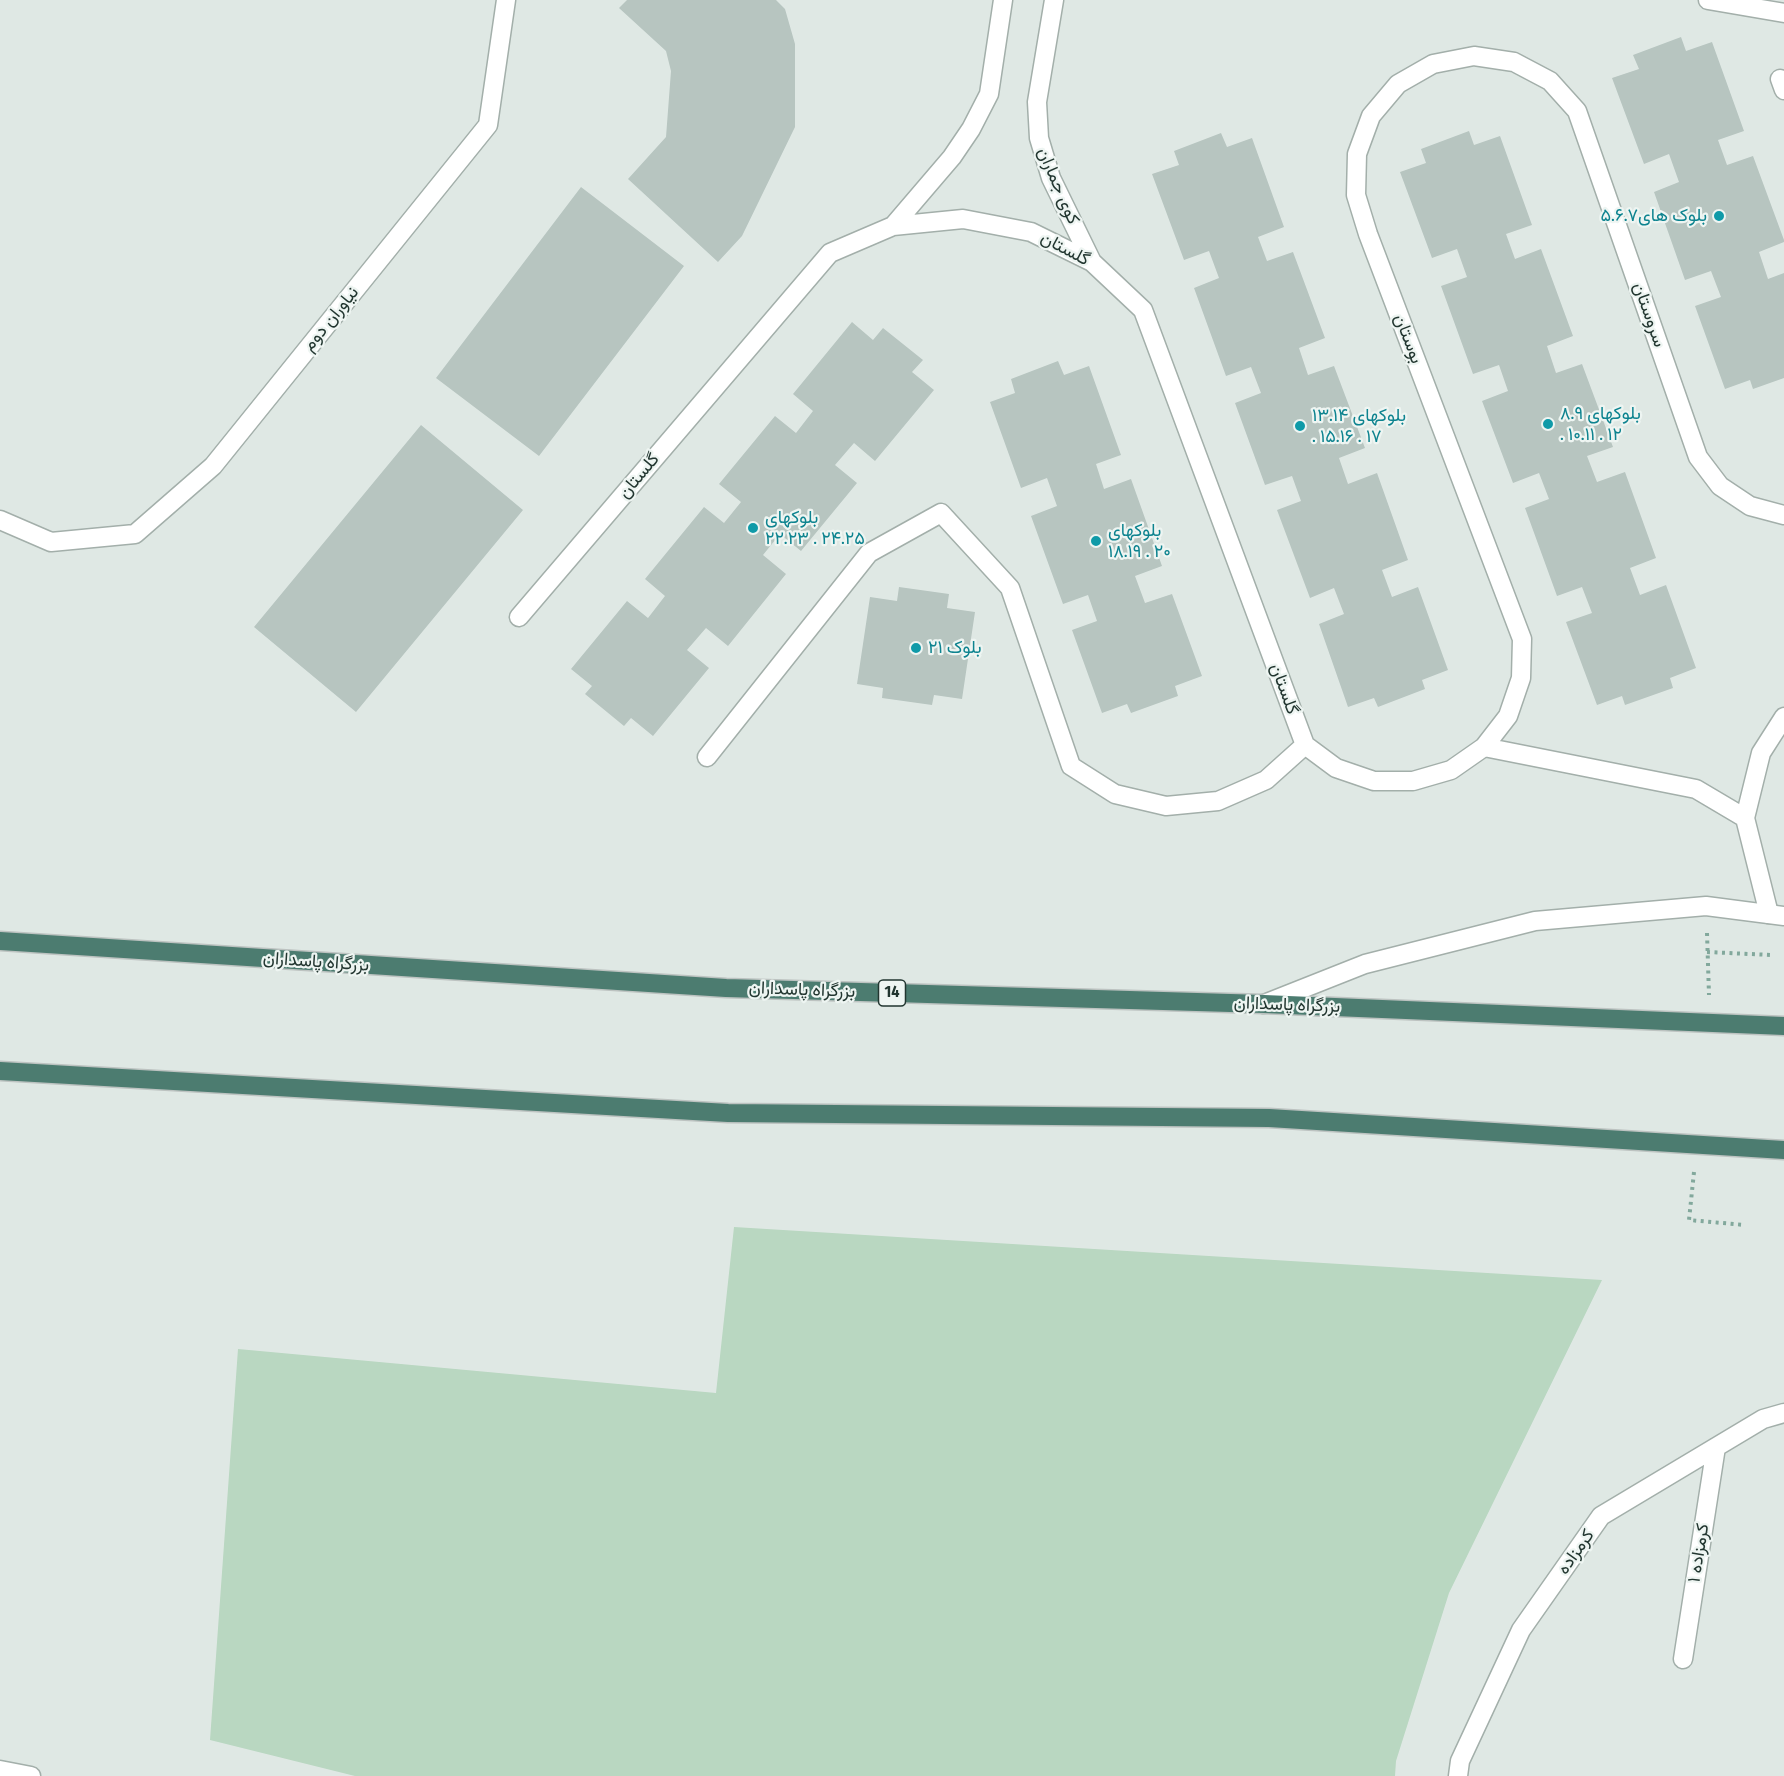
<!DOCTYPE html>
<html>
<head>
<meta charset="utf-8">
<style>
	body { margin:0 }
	canvas { display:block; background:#dfe8e4 }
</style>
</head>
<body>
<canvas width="1784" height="1776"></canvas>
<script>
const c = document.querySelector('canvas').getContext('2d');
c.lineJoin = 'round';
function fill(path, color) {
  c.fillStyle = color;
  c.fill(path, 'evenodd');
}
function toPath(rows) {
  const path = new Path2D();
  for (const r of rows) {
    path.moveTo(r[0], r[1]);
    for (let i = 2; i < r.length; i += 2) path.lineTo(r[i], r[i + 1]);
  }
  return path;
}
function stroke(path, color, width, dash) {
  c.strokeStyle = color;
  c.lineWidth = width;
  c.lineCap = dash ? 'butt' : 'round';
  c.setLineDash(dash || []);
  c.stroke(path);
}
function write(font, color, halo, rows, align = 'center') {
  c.font = font + ' "Fira Sans Condensed",Vazirmatn,sans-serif';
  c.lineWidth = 4.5;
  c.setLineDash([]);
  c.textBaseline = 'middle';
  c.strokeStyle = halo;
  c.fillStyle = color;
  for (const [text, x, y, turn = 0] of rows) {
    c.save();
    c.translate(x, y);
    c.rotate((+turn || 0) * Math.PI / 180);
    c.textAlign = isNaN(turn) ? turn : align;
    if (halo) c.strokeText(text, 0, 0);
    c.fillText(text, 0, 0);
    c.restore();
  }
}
const green = toPath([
	[734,1227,1602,1280,1449,1593,1396,1761,1395,1776,355,1776,210,1740,238,1349,716,1393]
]);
const building = toPath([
	[627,0,776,0,785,9,795,44,795,127,742,236,718,262,628,179,666,137,671,71,666,51,619,8],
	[1681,37,1686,51,1712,42,1744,131,1718,140,1727,165,1753,156,1784,240,1784,242,1759,252,1768,279,1784,273,1784,378,1753,389,1750,380,1725,389,1695,306,1721,297,1711,271,1685,280,1654,192,1679,182,1669,154,1644,164,1612,78,1639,69,1633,55],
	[1469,131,1474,145,1500,136,1532,225,1506,234,1515,259,1541,249,1573,336,1547,346,1556,373,1582,364,1613,447,1587,456,1597,482,1625,472,1656,558,1630,568,1640,595,1666,585,1696,668,1670,678,1673,688,1625,705,1622,696,1597,705,1566,622,1592,613,1582,587,1557,596,1525,508,1549,499,1539,473,1513,483,1482,401,1508,391,1499,365,1473,374,1441,286,1467,277,1457,249,1432,258,1400,172,1426,163,1421,149],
	[1221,133,1227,147,1252,138,1284,227,1258,237,1267,261,1293,252,1325,338,1299,348,1308,375,1334,366,1365,448,1339,458,1348,484,1377,473,1408,560,1382,570,1392,597,1418,587,1448,670,1422,680,1425,689,1378,707,1374,698,1348,707,1319,624,1344,614,1334,588,1310,598,1277,510,1301,501,1292,476,1265,485,1235,403,1261,393,1251,367,1226,376,1194,288,1219,278,1209,251,1184,260,1152,174,1179,165,1174,151],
	[581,187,684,266,539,456,436,378],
	[852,322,873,340,883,328,923,360,912,372,934,390,875,461,854,443,835,465,857,483,801,551,780,534,763,555,786,574,728,646,706,628,687,650,709,668,653,736,631,718,624,726,585,694,592,686,571,669,627,601,648,618,665,596,645,579,704,507,724,523,741,502,719,484,775,416,796,433,813,411,793,394],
	[1058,361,1064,375,1089,366,1121,455,1096,464,1104,489,1131,479,1162,566,1135,576,1145,603,1172,594,1202,676,1175,686,1178,696,1131,713,1127,704,1102,713,1072,630,1097,621,1088,595,1063,604,1031,516,1057,506,1047,478,1021,488,990,402,1015,393,1011,379],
	[421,425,523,510,356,712,254,627],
	[899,587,949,594,947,608,975,612,962,699,934,695,932,705,882,698,883,688,857,684,870,597,897,601]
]);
const path = toPath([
	[1707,933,1709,995],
	[1707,952,1771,955],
	[1694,1172,1689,1220,1745,1225]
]);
const minor = toPath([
	[1054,0,1037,102,1039,138,1051,178,1092,262],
	[1780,79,1784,90],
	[893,226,952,157,971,129,989,94,1003,0],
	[0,520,51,542,135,534,213,466,488,125,506,0],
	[519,617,830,253,893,226,963,219,1031,232,1092,262,1143,310,1305,745,1336,768,1374,781,1413,781,1451,770,1484,747,1508,716,1521,678,1522,639,1368,234,1356,195,1357,154,1371,116,1398,84,1433,64,1474,56,1514,62,1550,81,1577,111,1698,457,1720,486,1750,506,1784,515],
	[1484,747,1696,789,1745,818,1761,753,1784,717],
	[707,757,869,553,941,513,1010,588,1071,766,1115,794,1166,806,1218,801,1266,780,1305,745],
	[1745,818,1769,914],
	[1683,1659,1716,1447],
	[1458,1776,1460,1761,1521,1630,1601,1516,1763,1419,1784,1413]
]);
const tertiary = toPath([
	[1708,0,1784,13],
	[1264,1004,1365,964,1535,921,1706,906,1784,916],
	[0,1770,31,1776]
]);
const trunk = toPath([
	[0,941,726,988,1264,1004,1784,1026],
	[0,1071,728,1113,1269,1118,1784,1150]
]);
const markers = [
	[1719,216,6,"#0f9aa8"],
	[1548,424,6,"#0f9aa8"],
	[1300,426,6,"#0f9aa8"],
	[753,528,6,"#0f9aa8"],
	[1096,541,6,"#0f9aa8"],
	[916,648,6,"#0f9aa8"]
];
const shields = [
	[892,993,27]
];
const shieldNames = [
	["14",892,993]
];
const streetNames = [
	["کوی جماران",1058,186,67],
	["گلستان",1065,249,28],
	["سروستان",1649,315,71],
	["نیاوران دوم",331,319,-51],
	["بوستان",1408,339,69],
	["گلستان",639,476,-50],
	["گلستان",1284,689,70],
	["بزرگراه پاسداران",316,962,4],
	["بزرگراه پاسداران",802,990,2],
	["بزرگراه پاسداران",1287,1005,2],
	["کرمزاده",1576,1552,-55],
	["کرمزاده ١",1699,1553,-81]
];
const cultureNames = [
	["بلوک های۵.۶.۷",1707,216,"right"],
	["بلوکهای ۸.۹",1560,414],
	[". ۱۰.۱۱ . ۱۲",1560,435],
	["بلوکهای ۱۳.۱۴",1312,416],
	[". ۱۵.۱۶ . ۱۷",1312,437],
	["بلوکهای",765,518],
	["۲۲.۲۳ . ۲۴.۲۵",765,539],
	["بلوکهای",1108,531],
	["۱۸.۱۹ . ۲۰",1108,552],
	["بلوک ۲۱",928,648]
];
fill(green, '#b9d7c1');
fill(building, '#b7c5c0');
stroke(minor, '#a3afaa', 21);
stroke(tertiary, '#a3afaa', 21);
stroke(trunk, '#bdc3c1', 21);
stroke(path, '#82a89c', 4, [3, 4.5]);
stroke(minor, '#fff', 18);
stroke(tertiary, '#fff', 18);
stroke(trunk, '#4c7c70', 18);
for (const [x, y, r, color] of markers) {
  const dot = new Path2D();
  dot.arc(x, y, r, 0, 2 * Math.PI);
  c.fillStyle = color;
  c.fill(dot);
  stroke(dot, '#eef5f2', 2);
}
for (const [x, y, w] of shields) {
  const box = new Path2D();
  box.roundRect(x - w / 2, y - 13, w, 26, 4.5);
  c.fillStyle = '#eef5f2';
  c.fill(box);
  stroke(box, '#223630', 1.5);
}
write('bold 16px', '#223630', null, shieldNames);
write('18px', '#223630', '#eef5f2', streetNames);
write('18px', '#0d838f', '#eef5f2', cultureNames, 'left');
</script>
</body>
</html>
